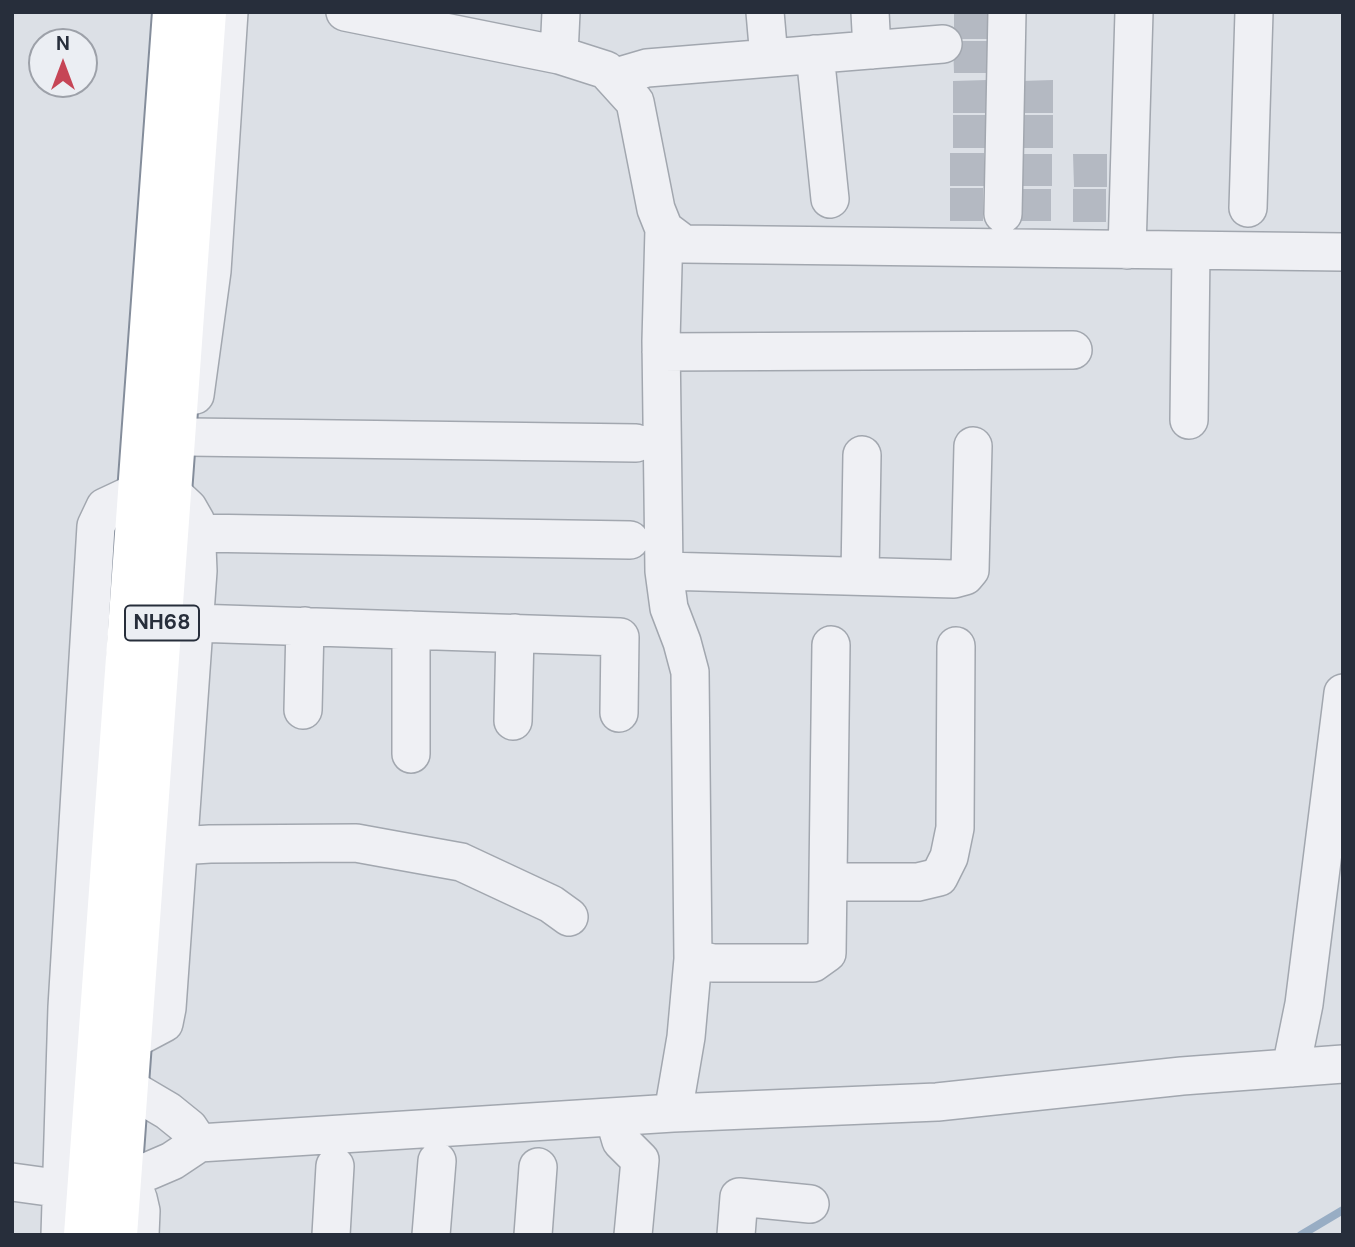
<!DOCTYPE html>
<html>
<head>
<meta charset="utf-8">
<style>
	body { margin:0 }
	#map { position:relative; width:1355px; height:1247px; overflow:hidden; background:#dce0e6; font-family:"DM Sans",sans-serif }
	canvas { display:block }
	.frame { position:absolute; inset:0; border:14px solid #272e3b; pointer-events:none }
	.north { position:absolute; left:28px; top:28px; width:70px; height:70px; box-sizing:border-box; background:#ebeef3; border:2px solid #9da1a9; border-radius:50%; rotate:0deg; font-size:19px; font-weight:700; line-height:28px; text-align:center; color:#272e3b }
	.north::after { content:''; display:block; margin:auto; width:24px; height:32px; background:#c64556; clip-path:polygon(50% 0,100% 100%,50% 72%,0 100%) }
</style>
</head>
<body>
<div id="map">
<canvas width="1355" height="1247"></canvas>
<div class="frame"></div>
<div class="north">N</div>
</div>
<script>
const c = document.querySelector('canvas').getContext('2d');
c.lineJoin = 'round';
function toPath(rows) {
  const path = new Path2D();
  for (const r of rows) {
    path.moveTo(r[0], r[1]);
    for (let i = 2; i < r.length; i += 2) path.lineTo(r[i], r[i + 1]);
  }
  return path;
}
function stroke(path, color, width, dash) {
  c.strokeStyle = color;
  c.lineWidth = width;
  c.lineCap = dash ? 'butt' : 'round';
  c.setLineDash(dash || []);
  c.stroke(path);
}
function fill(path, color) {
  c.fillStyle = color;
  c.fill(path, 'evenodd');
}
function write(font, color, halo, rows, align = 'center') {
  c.font = font + ' "DM Sans",sans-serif';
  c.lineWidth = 5;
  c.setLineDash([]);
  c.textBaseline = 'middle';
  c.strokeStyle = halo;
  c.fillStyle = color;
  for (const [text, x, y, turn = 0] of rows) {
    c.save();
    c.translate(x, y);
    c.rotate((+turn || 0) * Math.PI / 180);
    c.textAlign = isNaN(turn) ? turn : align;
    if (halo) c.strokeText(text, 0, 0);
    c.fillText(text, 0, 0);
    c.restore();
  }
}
const stream = toPath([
	[1301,1235,1343,1210]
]);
const building = toPath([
	[954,12,987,12,987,39,954,39],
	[953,41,987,41,987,73,954,73],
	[987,80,987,113,953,113,953,81],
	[1053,80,1053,113,1020,113,1020,81],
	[953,115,986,115,986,148,953,148],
	[1019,115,1053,115,1053,148,1020,148],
	[950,153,984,153,984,186,950,186],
	[1018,154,1052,154,1052,186,1019,186],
	[1073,154,1107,154,1107,187,1074,187],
	[950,188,983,188,983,221,950,221],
	[1018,189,1051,189,1051,221,1018,221],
	[1073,189,1106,189,1106,222,1073,222]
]);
const minor = toPath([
	[345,12,559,55,606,70,635,102,656,209,664,229,684,244,1343,252],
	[765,12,769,58],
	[870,12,872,50],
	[815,54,830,199],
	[559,55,561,12],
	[613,78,647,68,943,44],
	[1248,208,1254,12],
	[1003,214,1007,12],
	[664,229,661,341,664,571,669,608,682,642,690,672,693,959,686,1037,673,1113],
	[1127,250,1134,12],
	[661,352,1073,350],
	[195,395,212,271,229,12],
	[1189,420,1191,251],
	[189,437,636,443],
	[197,533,630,540],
	[664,571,954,579,965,576,970,570,973,446],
	[860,576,862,455],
	[169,624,194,623,620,637,619,713],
	[411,630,411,754],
	[303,710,305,626],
	[513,721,515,633],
	[178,846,210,844,356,843,400,851,461,862,551,904,569,917],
	[828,882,918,882,939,877,949,857,955,828,956,646],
	[693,959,713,963,813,963,827,953,831,645],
	[1291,1068,1304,1004,1343,693],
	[129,1088,168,1111,189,1128,199,1143],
	[614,1117,621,1141,640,1160,633,1235],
	[122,1177,144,1173,172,1161,199,1143,673,1113,937,1102,1182,1076,1343,1064],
	[12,1182,85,1192],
	[121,1194,138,1198,141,1211,140,1235],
	[60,1235,67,1007,96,526,105,507,137,492,171,492,188,508,196,522,198,571,167,1008,164,1023,132,1040],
	[331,1235,335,1166],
	[431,1235,437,1161],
	[533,1235,538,1167],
	[736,1235,739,1197,810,1204]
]);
const highway = toPath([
	[83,1235,172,12],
	[118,1235,207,12]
]);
const shields = [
	[162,623,74]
];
const shieldNames = [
	["NH68",162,623]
];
stroke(stream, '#98adc4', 8);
fill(building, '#b4b9c2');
stroke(minor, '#a2a7af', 40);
stroke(highway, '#848d9b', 42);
stroke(minor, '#eff0f4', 37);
stroke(highway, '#fff', 38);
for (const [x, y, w] of shields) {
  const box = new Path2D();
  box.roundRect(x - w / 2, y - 17.5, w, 35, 5);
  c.fillStyle = '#ebeef3';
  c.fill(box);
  stroke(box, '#272e3b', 2);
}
write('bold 21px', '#272e3b', null, shieldNames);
</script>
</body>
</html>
